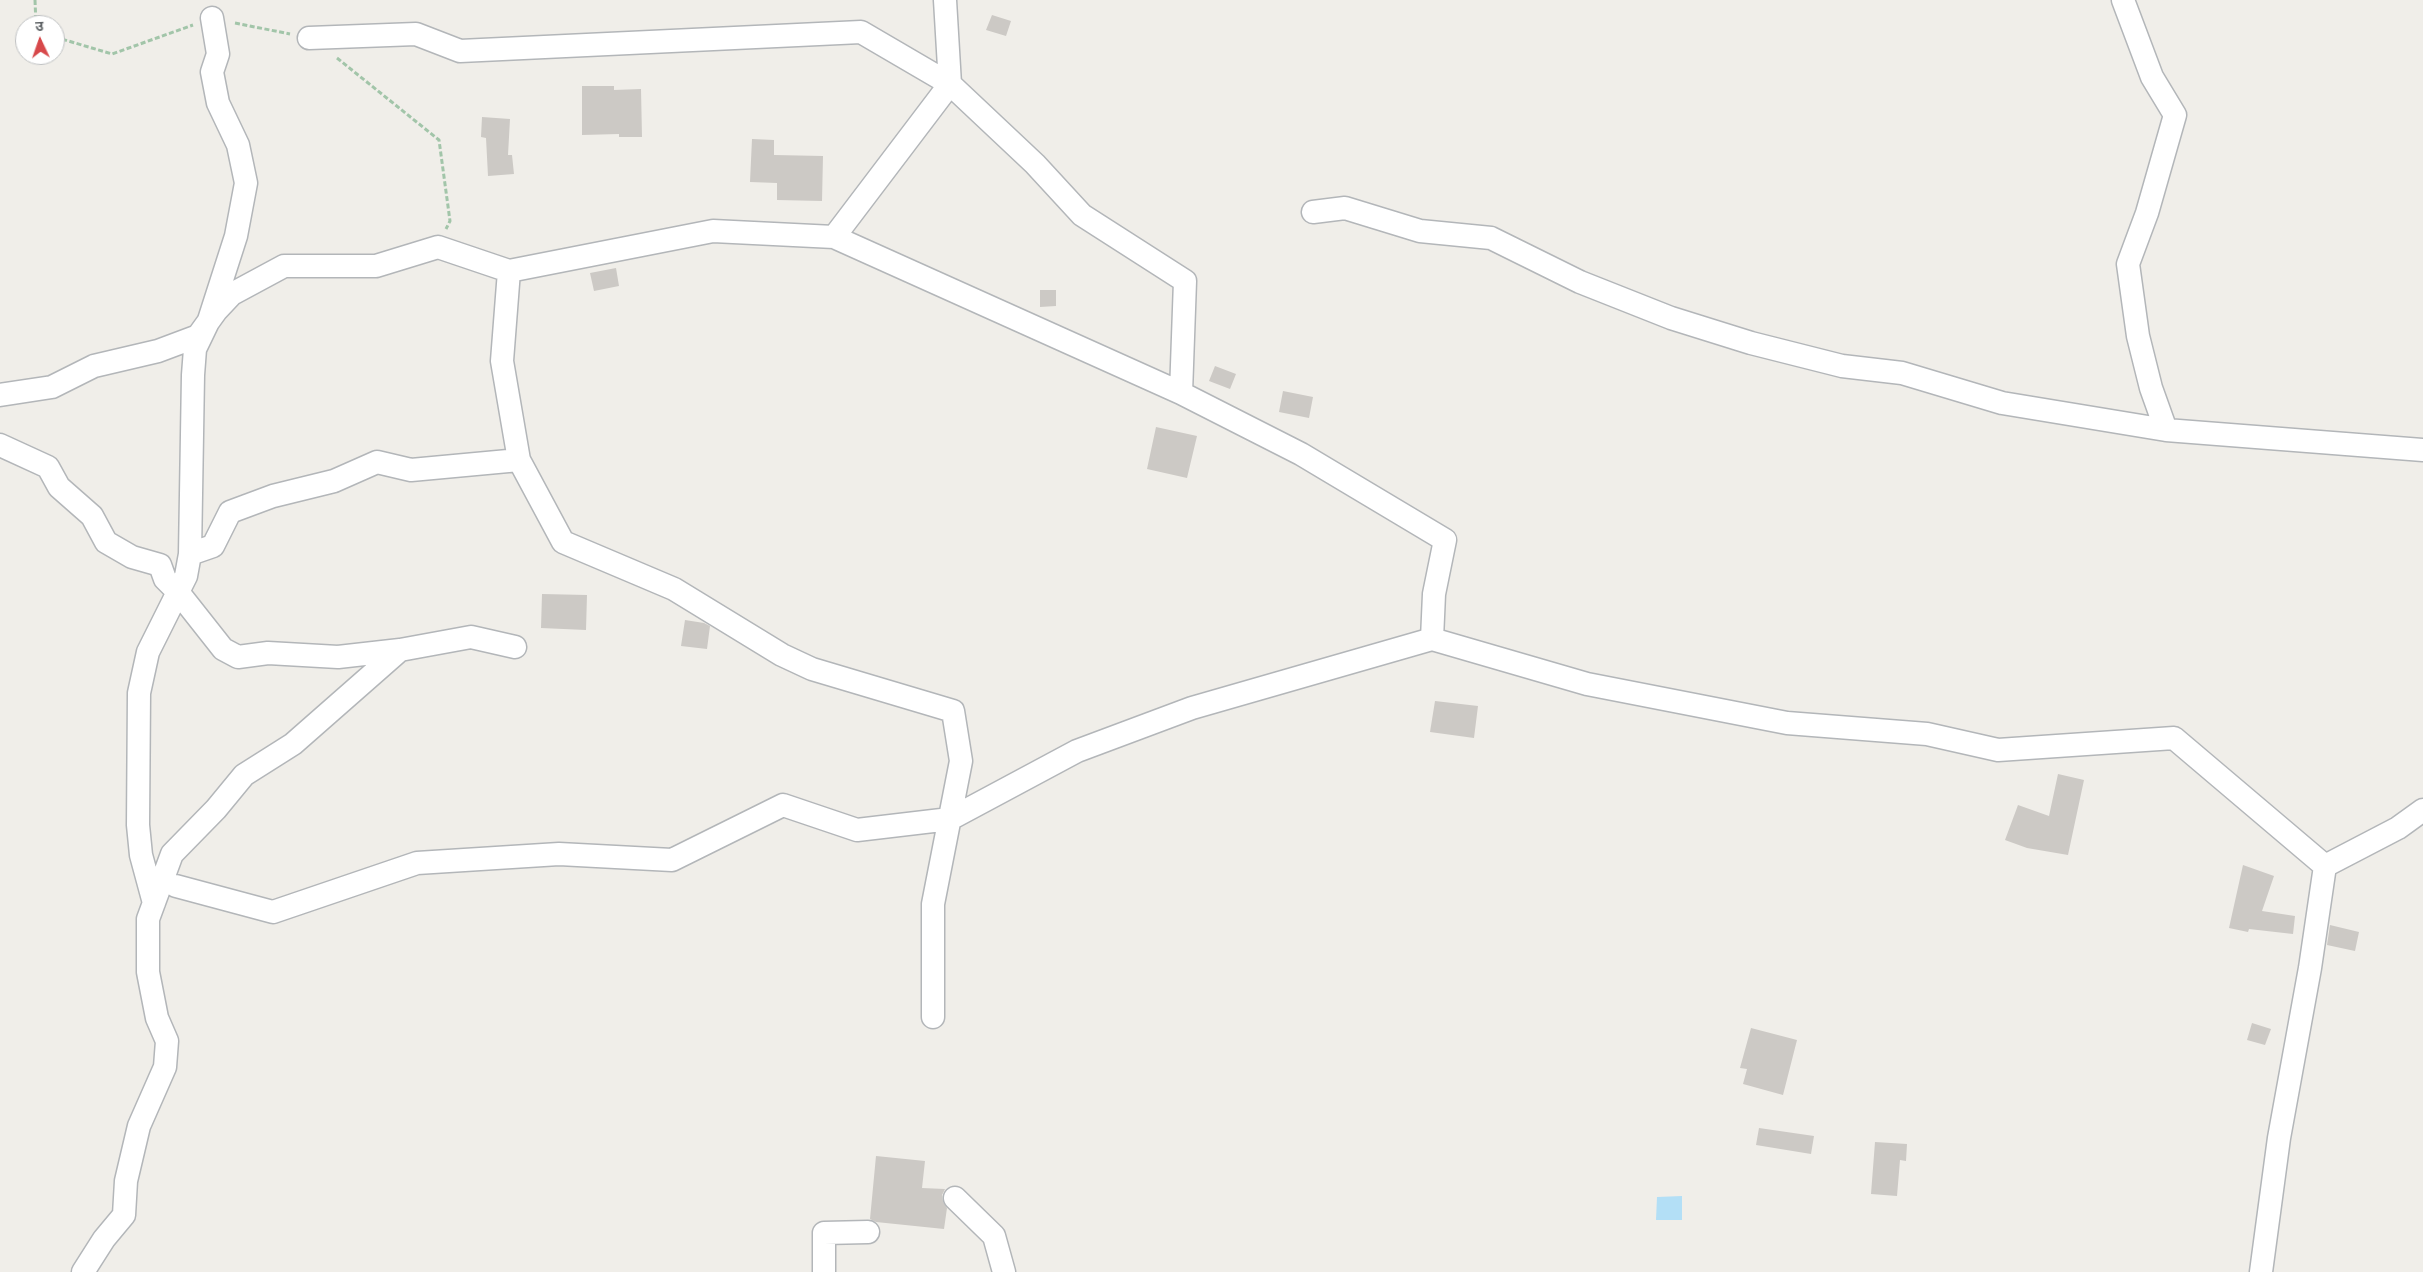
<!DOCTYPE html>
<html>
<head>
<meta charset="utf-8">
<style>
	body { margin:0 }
	#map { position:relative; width:2423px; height:1272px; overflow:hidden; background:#f0eee9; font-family:Barlow,"Noto Sans Devanagari",sans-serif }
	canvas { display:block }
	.north { position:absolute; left:15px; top:15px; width:50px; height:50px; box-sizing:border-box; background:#fff; border:1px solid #bfc1c2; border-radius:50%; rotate:357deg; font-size:14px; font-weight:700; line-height:20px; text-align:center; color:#606467 }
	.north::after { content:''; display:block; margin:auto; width:18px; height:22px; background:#d7484a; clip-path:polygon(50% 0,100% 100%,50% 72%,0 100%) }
</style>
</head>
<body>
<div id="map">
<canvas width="2423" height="1272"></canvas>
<div class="north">उ</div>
</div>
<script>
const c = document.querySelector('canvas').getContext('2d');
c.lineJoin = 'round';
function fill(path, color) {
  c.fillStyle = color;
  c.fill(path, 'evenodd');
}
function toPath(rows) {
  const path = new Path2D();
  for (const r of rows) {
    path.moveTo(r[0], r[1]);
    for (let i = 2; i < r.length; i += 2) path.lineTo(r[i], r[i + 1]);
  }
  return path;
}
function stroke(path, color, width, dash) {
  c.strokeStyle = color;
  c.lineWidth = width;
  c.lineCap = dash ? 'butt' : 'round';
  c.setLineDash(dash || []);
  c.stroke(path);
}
const water = toPath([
	[1682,1196,1682,1220,1656,1220,1657,1197]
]);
const building = toPath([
	[992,15,1011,21,1006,36,986,30],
	[582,86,614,86,614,90,641,89,642,137,619,137,619,134,582,135],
	[482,117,510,119,508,155,512,155,514,174,488,176,486,138,481,137],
	[752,139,774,140,774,155,823,156,822,201,777,200,777,183,750,182],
	[616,268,619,286,594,291,590,273],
	[1040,290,1056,290,1056,306,1040,307],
	[1215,366,1236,374,1230,389,1209,381],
	[1283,391,1313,397,1309,418,1279,412],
	[1156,427,1197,436,1187,478,1147,469],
	[542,594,587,595,586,630,541,628],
	[685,620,704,623,710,626,707,649,681,646],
	[1435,701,1478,706,1474,738,1430,732],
	[2058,774,2084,780,2068,855,2027,848,2005,840,2018,805,2049,816],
	[2243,865,2274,876,2262,911,2295,916,2293,934,2249,929,2248,932,2229,928],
	[2330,925,2359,932,2355,951,2327,945],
	[2252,1023,2271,1029,2265,1045,2247,1040],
	[1751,1028,1797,1040,1783,1095,1743,1084,1747,1069,1740,1068],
	[1759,1128,1814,1136,1811,1154,1756,1145],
	[1875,1142,1907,1144,1906,1161,1900,1160,1897,1196,1871,1194],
	[876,1156,925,1161,922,1188,945,1189,942,1195,943,1202,947,1208,944,1229,876,1222,870,1219]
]);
const path = toPath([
	[35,0,36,25],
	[235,23,290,34],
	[55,37,112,54,193,25],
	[337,58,439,140,450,221,446,229]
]);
const street = toPath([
	[945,0,950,84,1035,164,1082,215,1185,281,1181,393,1301,454,1445,540,1434,594,1432,639,1587,684,1787,723,1927,734,1998,750,2174,738,2325,866,2310,968,2279,1138,2261,1272],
	[2123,0,2152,77,2175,115,2147,213,2128,264,2138,336,2151,388,2166,430],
	[309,38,416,34,460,51,861,32,950,84,834,237,713,231,509,271,502,361,519,460,563,542,674,589,782,655,812,669,953,711,961,761,933,904,933,1017],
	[1313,212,1345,208,1420,231,1491,238,1580,282,1671,318,1751,343,1842,366,1902,373,2002,403,2166,430,2423,450],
	[834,237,1181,393],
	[0,395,52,387,94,366,158,351,198,336,216,311,232,294,284,266,376,266,438,247,509,271],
	[0,445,48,467,59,487,92,516,106,542,132,557,160,565,165,579,178,592,223,649,238,657,268,653,338,657,400,650],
	[190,554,193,375,195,349,209,320,236,236,246,183,238,145,218,103,212,72,218,54,212,18],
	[2325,866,2398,828,2423,810],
	[176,886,273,912,417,863,559,854,672,860,783,805,857,830,950,819,1077,751,1192,708,1432,639],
	[154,903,141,855,138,825,139,693,148,652,186,576,190,554,213,546,230,512,273,496,334,481,377,462,411,470,519,460],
	[955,1198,994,1236,1004,1272],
	[83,1272,104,1239,124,1215,126,1181,139,1126,165,1067,167,1041,157,1018,148,972,148,919,172,854,216,809,244,775,293,744,400,650,471,637,515,647],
	[824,1272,824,1233,868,1232]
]);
fill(water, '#b3dff6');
fill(building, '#ccc9c5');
stroke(street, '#b3b6b9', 25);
stroke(path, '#a2c5a9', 3, [5, 2.5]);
stroke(street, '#fff', 22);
</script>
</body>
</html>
